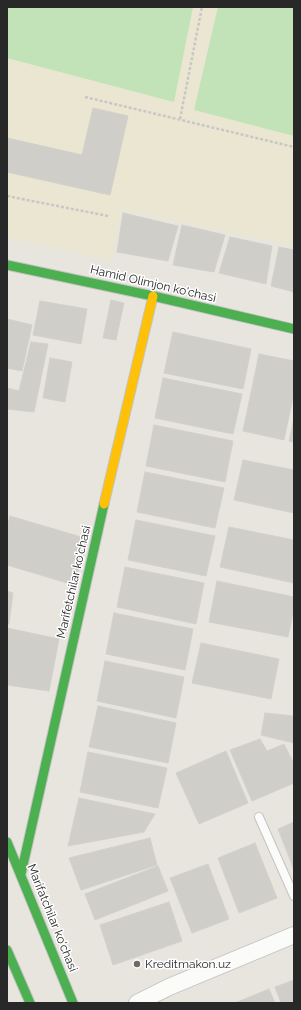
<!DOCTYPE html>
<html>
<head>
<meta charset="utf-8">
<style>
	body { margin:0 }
	#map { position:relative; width:301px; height:1010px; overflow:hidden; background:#e7e5de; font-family:Raleway,sans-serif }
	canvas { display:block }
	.frame { position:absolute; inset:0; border:8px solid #282828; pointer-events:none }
</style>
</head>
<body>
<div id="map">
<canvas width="301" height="1010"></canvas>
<div class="frame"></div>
</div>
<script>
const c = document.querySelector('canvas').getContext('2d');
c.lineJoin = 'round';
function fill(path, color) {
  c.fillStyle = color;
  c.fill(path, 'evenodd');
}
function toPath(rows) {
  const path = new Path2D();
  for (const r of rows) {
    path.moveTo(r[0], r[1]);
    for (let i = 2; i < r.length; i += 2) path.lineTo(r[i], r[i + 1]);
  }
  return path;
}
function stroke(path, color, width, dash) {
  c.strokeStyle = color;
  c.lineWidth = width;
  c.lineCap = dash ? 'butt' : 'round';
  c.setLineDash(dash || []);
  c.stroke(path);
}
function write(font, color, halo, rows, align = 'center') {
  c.font = font + ' Raleway,sans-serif';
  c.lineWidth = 3;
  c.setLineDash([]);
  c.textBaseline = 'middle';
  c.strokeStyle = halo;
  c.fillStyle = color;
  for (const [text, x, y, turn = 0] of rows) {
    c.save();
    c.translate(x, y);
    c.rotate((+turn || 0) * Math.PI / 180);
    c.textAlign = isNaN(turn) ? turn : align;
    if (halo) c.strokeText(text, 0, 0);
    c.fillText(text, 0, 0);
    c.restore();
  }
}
const education = toPath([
	[7,7,294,7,294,246,121,210,112,261,7,237]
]);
const green = toPath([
	[7,7,193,7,174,102,7,58],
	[218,7,294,7,294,136,194,110]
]);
const building = toPath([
	[93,108,128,116,110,195,7,172,7,138,82,155,93,108],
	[123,213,178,226,168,261,117,252,123,213],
	[182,225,225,235,214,272,173,265,182,225],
	[230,237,272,246,266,284,219,273,230,237],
	[279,247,294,250,294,292,271,286,279,247],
	[111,300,124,303,116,340,103,338,111,300],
	[40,301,87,309,81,344,33,335,40,301],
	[7,319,32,325,22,371,7,368,7,319],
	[173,332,251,349,243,389,164,373,173,332],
	[31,342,48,344,34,412,7,409,7,388,19,391,31,342],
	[259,354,294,361,294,392,284,440,243,431,259,354],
	[50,358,72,362,65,402,43,398,50,358],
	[163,378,242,394,233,434,155,418,163,378],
	[294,419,294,442,289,441,294,419],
	[154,425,233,441,225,482,146,466,154,425],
	[243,460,294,470,294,513,234,500,243,460],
	[145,472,224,488,215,528,137,512,145,472],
	[10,516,88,539,74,585,7,565,7,527,10,516],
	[136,520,215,536,206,576,128,560,136,520],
	[229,527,294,540,294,583,220,567,229,527],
	[125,567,204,583,196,624,117,607,125,567],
	[217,581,294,597,294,608,288,637,209,622,217,581],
	[7,591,13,593,9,624,7,624,7,591],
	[114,613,193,629,185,670,106,654,114,613],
	[7,628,59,639,49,691,7,685,7,628],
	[201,643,279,659,271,699,192,683,201,643],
	[105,661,184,677,176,718,97,701,105,661],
	[98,706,176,723,168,763,89,747,98,706],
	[265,713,294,716,294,743,261,735,265,713],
	[260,739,267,751,284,744,294,764,294,783,252,801,230,750,260,739],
	[226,751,248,803,199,824,176,773,226,751],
	[88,752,167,768,158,808,80,792,88,752],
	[79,798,155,814,144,832,68,846,79,798],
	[294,822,294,870,278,829,294,822],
	[150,838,157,865,81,890,69,858,150,838],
	[255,843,277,898,239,913,218,858,255,843],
	[208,864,229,919,192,933,170,878,208,864],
	[158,866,168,891,95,920,85,894,158,866],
	[169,902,182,941,113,965,100,925,169,902],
	[294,980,294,1003,281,1003,275,987,294,980],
	[269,989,275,1003,235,1003,269,989]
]);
const path = toPath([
	[85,97,294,147],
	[180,119,202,7],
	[7,196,108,216]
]);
const lane = toPath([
	[259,817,294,896]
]);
const street = toPath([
	[137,1003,169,987,294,935]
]);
const fast = toPath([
	[7,265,153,296,294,329],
	[7,842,73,1003],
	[21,874,104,504],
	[7,950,30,1003]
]);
const slow = toPath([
	[104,504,153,296]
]);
const markers = [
	[137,964,4,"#6b6a68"]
];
const streetNames = [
	["Hamid Olimjon ko'chasi",153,284,13],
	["Marifetchilar ko'chasi",74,582,-77],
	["Marifatchilar ko'chasi",52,918,68]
];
const poiNames = [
	["Kreditmakon.uz",145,964]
];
fill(education, '#eae6d2');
fill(green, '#c2e3b7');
fill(building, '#d0cec9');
stroke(building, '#d2d0ca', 1);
stroke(lane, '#c4c3c3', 10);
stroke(street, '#c4c3c3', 18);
stroke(fast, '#c4c3c3', 11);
stroke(slow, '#c4c3c3', 11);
stroke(path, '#c8c7c6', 2.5, [3, 2]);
stroke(lane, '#fbfbfa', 8);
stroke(street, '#fbfbfa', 16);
stroke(fast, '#4caf50', 9);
stroke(slow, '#ffc107', 9);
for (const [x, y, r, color] of markers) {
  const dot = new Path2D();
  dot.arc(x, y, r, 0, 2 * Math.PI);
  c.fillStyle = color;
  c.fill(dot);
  stroke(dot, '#fff', 1.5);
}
write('12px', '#282828', '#fff', streetNames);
write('12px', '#282828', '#fff', poiNames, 'left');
</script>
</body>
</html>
